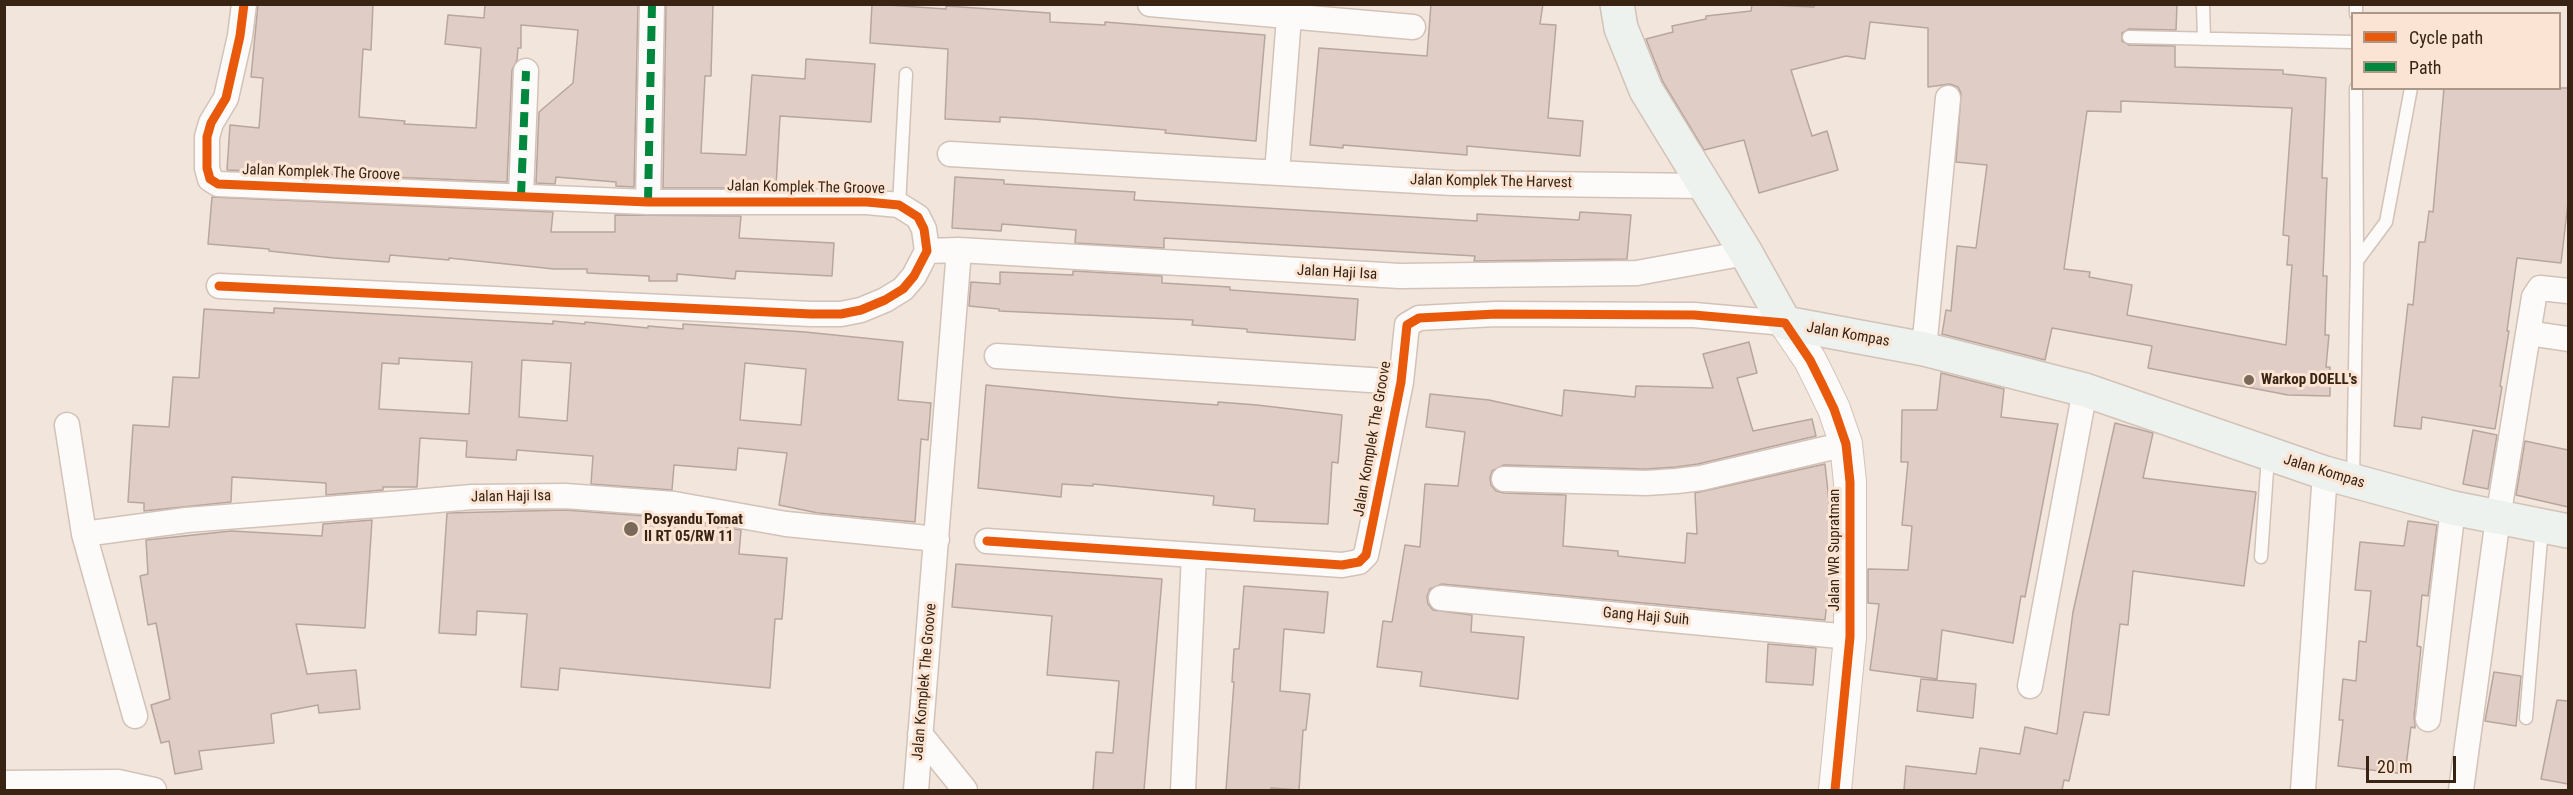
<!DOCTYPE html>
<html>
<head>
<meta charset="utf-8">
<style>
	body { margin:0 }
	#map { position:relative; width:2573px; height:795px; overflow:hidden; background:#f2e5dc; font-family:"Roboto Condensed",sans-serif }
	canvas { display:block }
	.frame { position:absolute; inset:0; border:6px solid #392413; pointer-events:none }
	.legend { position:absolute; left:2351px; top:12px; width:210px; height:78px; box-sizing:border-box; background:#fbe4d3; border:2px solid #ad9786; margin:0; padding:8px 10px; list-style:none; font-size:18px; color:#392413 }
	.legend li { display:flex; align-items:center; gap:12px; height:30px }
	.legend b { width:30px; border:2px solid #ad9786 }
	.scale { position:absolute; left:2366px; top:756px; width:90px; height:27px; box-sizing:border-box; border:3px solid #392413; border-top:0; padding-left:8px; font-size:18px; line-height:21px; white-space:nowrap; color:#392413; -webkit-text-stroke:4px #fbe4d3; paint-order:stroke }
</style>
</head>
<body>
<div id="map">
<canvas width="2573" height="795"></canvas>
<div class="frame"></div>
<ul class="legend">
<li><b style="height:8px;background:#e8590c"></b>Cycle path</li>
<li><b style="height:8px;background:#00873e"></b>Path</li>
</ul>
<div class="scale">20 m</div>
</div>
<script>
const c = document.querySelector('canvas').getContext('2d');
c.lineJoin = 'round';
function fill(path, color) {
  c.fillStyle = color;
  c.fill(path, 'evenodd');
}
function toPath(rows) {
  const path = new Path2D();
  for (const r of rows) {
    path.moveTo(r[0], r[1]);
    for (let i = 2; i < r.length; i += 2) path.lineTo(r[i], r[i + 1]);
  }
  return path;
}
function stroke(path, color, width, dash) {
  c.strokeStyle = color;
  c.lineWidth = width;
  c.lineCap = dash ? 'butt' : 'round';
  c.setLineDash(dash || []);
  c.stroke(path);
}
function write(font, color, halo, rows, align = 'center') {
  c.font = font + ' "Roboto Condensed",sans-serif';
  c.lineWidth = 6;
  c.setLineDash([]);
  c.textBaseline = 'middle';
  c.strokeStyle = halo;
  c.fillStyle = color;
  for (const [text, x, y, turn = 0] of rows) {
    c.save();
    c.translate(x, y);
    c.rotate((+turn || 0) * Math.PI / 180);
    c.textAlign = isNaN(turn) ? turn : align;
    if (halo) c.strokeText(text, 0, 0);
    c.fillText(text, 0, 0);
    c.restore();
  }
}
const building = toPath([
	[258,4,373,4,371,50,363,49,359,117,405,121,404,124,476,128,481,48,445,44,448,15,484,18,485,4,638,4,634,187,616,186,616,182,556,177,555,184,536,183,539,112,573,83,578,30,521,25,521,48,518,48,517,60,512,70,507,182,227,170,230,125,259,128,263,78,251,77,258,4],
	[666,4,713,4,711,76,705,76,701,153,746,155,752,75,805,79,806,59,875,64,871,122,780,116,776,187,744,185,743,188,663,188,666,4],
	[872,4,946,9,946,6,1050,13,1050,22,1105,25,1105,22,1265,35,1256,141,1165,133,1166,130,1034,119,1000,117,1000,122,945,119,948,49,870,43,872,4],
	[1431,4,1543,4,1540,24,1556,25,1548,118,1583,121,1580,156,1467,146,1467,155,1343,145,1343,148,1310,145,1319,48,1427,56,1431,4],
	[1752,4,1814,7,1814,4,2177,4,2176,30,2129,29,2122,33,2122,41,2129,45,2175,46,2175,67,2283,70,2283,74,2326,78,2322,178,2327,178,2323,276,2327,276,2325,335,2329,335,2326,367,2330,367,2330,396,2288,395,2148,368,2152,346,2052,328,2045,360,1942,334,1946,310,1951,311,1957,246,1976,248,1987,165,1956,162,1961,93,1958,87,1950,84,1928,87,1928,28,1870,22,1865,59,1846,56,1791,70,1812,136,1827,131,1838,170,1759,193,1744,140,1704,150,1663,82,1646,39,1673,32,1672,26,1706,19,1706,16,1751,11,1752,4],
	[2121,101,2292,108,2283,235,2289,236,2287,265,2292,265,2286,345,2127,315,2132,285,2089,277,2090,272,2064,269,2087,111,2121,112,2121,101],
	[2444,88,2568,88,2568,203,2561,263,2517,258,2507,331,2509,331,2500,386,2502,387,2495,429,2422,417,2421,429,2394,426,2408,304,2413,305,2419,242,2425,242,2429,211,2433,212,2444,88],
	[955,177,1004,180,1004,184,1135,192,1134,200,1445,219,1477,221,1477,214,1579,220,1580,212,1631,215,1627,259,1474,261,1475,256,1164,238,1164,248,1075,243,1076,230,1002,224,1001,231,952,228,955,177],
	[212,197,553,212,551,232,615,232,615,215,741,216,739,238,834,243,832,276,736,271,735,279,677,274,677,281,649,281,649,276,587,273,587,269,554,269,449,258,449,260,390,255,389,262,334,258,269,251,269,249,208,244,212,197],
	[1073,271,1162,276,1162,283,1230,287,1230,290,1358,299,1355,340,1247,332,1247,329,1192,325,1193,320,999,311,999,309,969,306,971,282,1000,284,1000,272,1073,275,1073,271],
	[274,308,553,324,553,321,585,324,585,322,648,328,648,326,683,329,683,324,805,332,903,342,898,400,931,403,928,440,921,439,915,522,818,513,779,505,787,453,738,448,736,470,674,465,672,490,591,484,593,456,517,450,516,460,466,457,467,441,420,438,417,487,383,487,383,490,326,495,326,483,232,477,231,502,144,511,144,503,128,502,133,425,169,427,173,377,199,378,204,309,274,313,274,308],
	[399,358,472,362,469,414,379,409,382,363,399,364,399,358],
	[522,360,571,363,567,421,519,417,522,360],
	[745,363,806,369,801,425,740,420,745,363],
	[1749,342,1757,373,1737,378,1753,431,1812,419,1816,436,1698,464,1676,467,1646,469,1504,465,1492,471,1490,478,1491,485,1496,491,1504,493,1566,495,1563,546,1618,551,1618,556,1685,563,1687,533,1697,534,1695,493,1825,464,1832,529,1832,602,1827,602,1825,620,1442,584,1430,589,1427,596,1428,604,1433,610,1472,615,1471,632,1524,637,1518,699,1420,686,1422,672,1377,667,1383,621,1392,622,1405,545,1420,547,1425,484,1458,486,1465,432,1426,427,1430,394,1489,400,1562,416,1564,390,1635,397,1636,386,1713,388,1703,354,1749,342],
	[1941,373,2004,389,2001,417,2058,424,2025,597,2021,596,2013,643,1942,630,1937,679,1870,670,1879,604,1868,603,1868,569,1908,570,1912,526,1902,525,1908,462,1901,462,1902,410,1937,410,1941,373],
	[986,385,1124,398,1218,405,1218,402,1257,405,1342,415,1338,463,1332,462,1328,524,1254,521,1255,509,1213,505,1214,496,1093,484,1093,486,1062,484,1061,497,978,488,986,385],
	[2115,423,2153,433,2143,478,2256,492,2244,586,2133,571,2128,625,2120,624,2109,715,2084,712,2069,781,2064,780,2062,790,1904,790,1906,766,1976,774,1980,748,2020,754,2025,727,2057,734,2073,612,2115,423],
	[2473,430,2497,435,2488,489,2463,484,2473,430],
	[2525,441,2568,450,2568,507,2516,495,2525,441],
	[565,510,672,518,741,530,739,554,787,558,782,619,775,619,770,688,560,668,558,690,521,687,527,614,477,611,476,635,439,633,447,513,565,510],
	[372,520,365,628,296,624,307,674,356,670,360,709,319,713,318,705,271,714,274,743,199,751,202,769,175,774,169,741,161,743,151,705,170,699,156,623,148,625,140,576,148,574,146,540,231,531,322,536,323,524,372,520],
	[2408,521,2437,525,2428,596,2422,595,2417,646,2421,647,2414,717,2415,725,2415,728,2411,727,2405,774,2338,766,2343,720,2339,720,2343,679,2356,681,2359,641,2366,642,2371,591,2355,590,2360,542,2404,546,2408,521],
	[956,564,1162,579,1144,790,1093,790,1096,752,1113,753,1119,681,1047,675,1052,616,952,607,956,564],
	[1244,586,1328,592,1324,633,1284,629,1280,691,1310,694,1306,730,1303,730,1299,790,1271,788,1270,790,1226,790,1234,682,1232,682,1234,649,1239,649,1244,586],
	[1768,644,1816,648,1813,685,1766,682,1768,644],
	[2494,672,2521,676,2516,726,2485,721,2494,672],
	[1921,679,1976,684,1973,718,1917,711,1921,679],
	[2557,700,2568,701,2568,784,2541,779,2557,700]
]);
const service = toPath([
	[2203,4,2204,39],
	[2356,14,2356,4],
	[2129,37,2352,42],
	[899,205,906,74],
	[2357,261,2386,222,2411,88],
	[2353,480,2357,261,2356,88],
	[2261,557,2268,456],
	[2526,718,2542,527]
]);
const minor = toPath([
	[1150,4,1413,27],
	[950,154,1453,183,1705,186],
	[1277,173,1289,17],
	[521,196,526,71],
	[648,202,652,4],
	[927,251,959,250,1400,276,1637,273,1746,253],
	[219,286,811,314,841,314,861,310,885,300,903,289,914,276,927,251,924,229,918,217,899,205,867,202,648,202,218,184,210,179,207,168,207,137,211,123,226,98,240,36,244,4],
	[2528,333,2568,339],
	[1924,349,1948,98],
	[997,356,1401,382],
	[67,425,84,534,135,716],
	[1504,479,1646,483,1677,481,1701,478,1846,444],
	[84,534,187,520,403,503,472,497,565,496,674,504,786,524,937,539],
	[987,541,1342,565,1359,562,1366,555,1370,536,1401,382,1407,325,1419,318,1496,314,1694,315,1785,323],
	[1441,598,1850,637],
	[2030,686,2085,390],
	[2428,719,2453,508],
	[920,734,965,790],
	[4,783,118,782,154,790],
	[916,790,959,250],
	[1183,790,1194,555],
	[2303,790,2325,473],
	[2461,790,2498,518,2534,297,2540,288,2568,291]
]);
const tertiary = toPath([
	[1785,323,1810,360,1822,384,1834,409,1846,444,1850,482,1850,637,1835,790]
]);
const secondary = toPath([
	[1617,4,1621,28,1646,90,1746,253,1785,323,1924,349,2085,390,2325,473,2453,508,2568,531]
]);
const quiet = toPath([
	[521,196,526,71],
	[648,202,652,4]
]);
const cycleway = toPath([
	[219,286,811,314,841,314,861,310,885,300,903,289,914,276,927,251,924,229,918,217,899,205,867,202,648,202,218,184,210,179,207,168,207,137,211,123,226,98,240,36,244,4],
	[987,541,1342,565,1359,562,1366,555,1370,536,1401,382,1407,325,1419,318,1496,314,1694,315,1785,323,1810,360,1822,384,1834,409,1846,444,1850,482,1850,637,1835,790]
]);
const markers = [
	[2249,380,6,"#7a6859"],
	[631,529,8,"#7a6859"]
];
const streetNames = [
	["Jalan Komplek The Groove",321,173,2],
	["Jalan Komplek The Harvest",1491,182,1],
	["Jalan Komplek The Groove",806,188,1],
	["Jalan Haji Isa",1337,273,3],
	["Jalan Kompas",1848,335,10],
	["Jalan Komplek The Groove",1373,439,-80],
	["Jalan Kompas",2324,472,17],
	["Jalan Haji Isa",511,497,-1],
	["Jalan WR Supratman",1835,550,-90],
	["Gang Haji Suih",1646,617,5],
	["Jalan Komplek The Groove",925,682,-85]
];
const poiNames = [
	["Warkop DOELL's",2261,380],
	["Posyandu Tomat",644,520],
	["II RT 05/RW 11",644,537]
];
fill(building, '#e0cdc5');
stroke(building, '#b7a69e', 1.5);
stroke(service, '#d3c2b7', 15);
stroke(minor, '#d3c2b7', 27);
stroke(tertiary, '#d3c2b7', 34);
stroke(secondary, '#d3c2b7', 36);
stroke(service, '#fdfbfa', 12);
stroke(minor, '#fdfbfa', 24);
stroke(tertiary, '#fdfbfa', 32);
stroke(secondary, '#edf2ef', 33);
stroke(quiet, '#00873e', 8, [15, 8]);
stroke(cycleway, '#e8590c', 9);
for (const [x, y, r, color] of markers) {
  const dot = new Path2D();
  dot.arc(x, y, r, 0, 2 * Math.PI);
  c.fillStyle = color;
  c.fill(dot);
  stroke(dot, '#fbe4d3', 2);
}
write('15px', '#392413', '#fbe4d3', streetNames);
write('bold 15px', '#392413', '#fbe4d3', poiNames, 'left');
</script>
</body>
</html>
